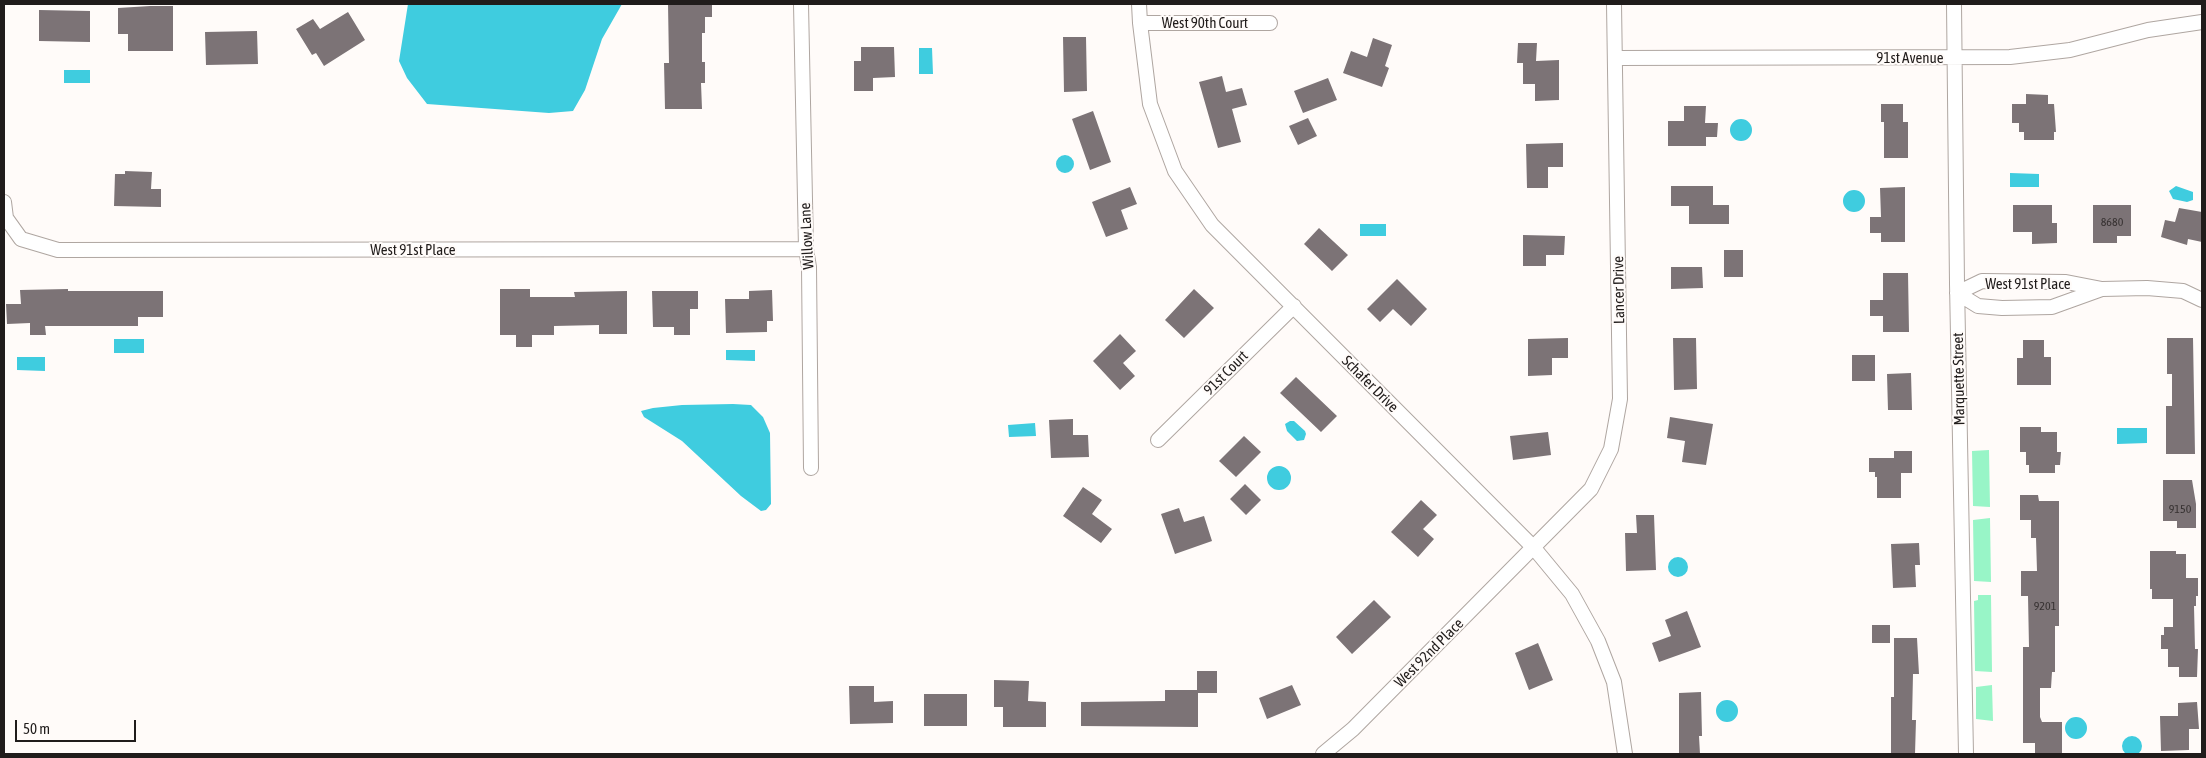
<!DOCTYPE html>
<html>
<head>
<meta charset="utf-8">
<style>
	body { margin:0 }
	#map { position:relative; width:2206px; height:758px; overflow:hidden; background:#fffbf9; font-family:"Asap Condensed",sans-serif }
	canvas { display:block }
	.frame { position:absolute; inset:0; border:5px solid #201c1b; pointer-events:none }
	.scale { position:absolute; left:15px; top:720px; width:121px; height:22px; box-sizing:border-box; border:2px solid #201c1b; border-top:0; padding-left:6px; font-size:15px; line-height:18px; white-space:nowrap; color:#201c1b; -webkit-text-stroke:4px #fffbf9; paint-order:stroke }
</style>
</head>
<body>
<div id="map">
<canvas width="2206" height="758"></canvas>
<div class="frame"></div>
<div class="scale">50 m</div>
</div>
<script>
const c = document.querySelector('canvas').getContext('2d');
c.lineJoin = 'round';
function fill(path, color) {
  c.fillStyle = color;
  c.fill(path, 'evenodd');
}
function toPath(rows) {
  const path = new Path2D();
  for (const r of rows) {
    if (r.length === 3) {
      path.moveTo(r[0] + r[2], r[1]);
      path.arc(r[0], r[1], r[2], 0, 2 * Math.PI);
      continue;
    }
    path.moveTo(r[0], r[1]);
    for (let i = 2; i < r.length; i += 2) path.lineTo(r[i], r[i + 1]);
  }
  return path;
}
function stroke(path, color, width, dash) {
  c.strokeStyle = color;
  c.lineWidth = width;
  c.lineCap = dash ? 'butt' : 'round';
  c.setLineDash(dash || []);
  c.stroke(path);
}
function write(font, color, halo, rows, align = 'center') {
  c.font = font + ' "Asap Condensed",sans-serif';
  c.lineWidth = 4;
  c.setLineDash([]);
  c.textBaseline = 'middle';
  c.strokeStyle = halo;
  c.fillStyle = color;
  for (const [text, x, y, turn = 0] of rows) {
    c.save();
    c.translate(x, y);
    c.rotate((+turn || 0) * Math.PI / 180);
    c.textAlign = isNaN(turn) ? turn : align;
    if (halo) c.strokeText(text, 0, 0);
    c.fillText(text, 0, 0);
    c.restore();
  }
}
const green = toPath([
	[1989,450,1990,507,1973,506,1972,451],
	[1990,518,1991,582,1974,581,1973,520],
	[1978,595,1991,595,1992,672,1975,671,1974,601,1978,600],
	[1992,685,1993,721,1976,719,1976,687]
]);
const water = toPath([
	[408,4,622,4,602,39,585,90,573,111,549,113,427,104,407,78,399,61],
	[919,48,932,48,933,74,919,74],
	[64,70,90,70,90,83,64,83],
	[1741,130,11],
	[1065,164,9],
	[2010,173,2039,174,2039,187,2010,187],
	[2176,186,2193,192,2193,200,2187,202,2173,199,2169,191],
	[1854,201,11],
	[1360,224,1386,224,1386,236,1360,236],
	[114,339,144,339,144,353,114,353],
	[726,350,755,350,755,361,726,360],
	[17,357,45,357,45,371,17,370],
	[733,404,751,405,763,417,770,433,771,504,766,510,761,511,741,496,682,441,644,417,641,411,653,408,682,405],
	[1290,421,1294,421,1305,431,1306,434,1304,440,1297,441,1287,431,1285,424],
	[1035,423,1036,436,1009,437,1008,425],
	[2117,428,2147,428,2147,443,2117,444],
	[1279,478,12],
	[1678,567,10],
	[1727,711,11],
	[2076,728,11],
	[2132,746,10]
]);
const building = toPath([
	[668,4,712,4,712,17,705,17,705,33,702,33,702,62,705,62,705,83,701,83,702,109,665,109,664,63,669,63],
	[150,6,173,6,173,51,128,51,128,34,118,34,118,8],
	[39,10,90,11,90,42,39,41],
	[348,12,365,40,324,66,316,53,312,55,296,29,313,19,320,29],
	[257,31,258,64,206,65,205,32],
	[1063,37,1086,37,1087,91,1064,92],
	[1373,38,1392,45,1385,66,1389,68,1382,87,1343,73,1351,51,1367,57],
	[1518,43,1537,43,1536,61,1559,60,1559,100,1535,101,1535,84,1523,84,1523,63,1517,63],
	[861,47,894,47,895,77,873,78,873,91,854,91,854,61,861,61],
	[1222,76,1226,92,1242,88,1247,105,1232,109,1241,142,1218,148,1199,82],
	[1328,78,1337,100,1303,113,1294,91],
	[2026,94,2048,95,2048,104,2054,104,2056,132,2054,132,2054,140,2024,140,2024,132,2019,132,2019,123,2012,123,2012,104,2026,104],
	[1881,104,1903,104,1903,122,1908,122,1908,158,1884,158,1884,122,1881,122],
	[1684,106,1706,106,1705,123,1718,123,1717,137,1706,137,1706,146,1668,146,1668,121,1684,121],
	[1093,111,1111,162,1090,170,1072,119],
	[1308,118,1317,136,1298,145,1289,126],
	[1563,143,1563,167,1548,167,1548,188,1527,188,1526,144],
	[125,171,152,172,151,189,161,189,161,207,114,206,115,174,125,174],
	[1671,186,1713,186,1713,205,1729,205,1729,224,1689,224,1689,206,1671,206],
	[1130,187,1137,204,1121,210,1128,229,1106,237,1092,202],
	[1905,187,1905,242,1881,242,1881,233,1870,233,1870,217,1881,217,1880,188],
	[2013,205,2052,205,2052,223,2057,223,2057,243,2032,244,2032,232,2013,232],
	[2093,205,2131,205,2131,236,2117,236,2117,243,2093,243],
	[2179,208,2202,212,2202,242,2188,239,2187,245,2161,237,2165,220,2175,222],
	[1319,228,1348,255,1332,271,1304,244],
	[1523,235,1565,236,1564,255,1546,255,1546,266,1523,266],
	[1724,250,1743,250,1743,277,1724,277],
	[1671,267,1702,267,1703,288,1671,289],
	[1883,273,1908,273,1909,332,1883,332,1883,316,1870,316,1870,300,1883,300],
	[1397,279,1427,309,1411,326,1393,309,1380,322,1367,309],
	[68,289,68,291,163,291,163,317,138,317,138,326,45,326,46,335,30,335,30,323,7,324,6,304,21,304,20,290],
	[500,289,530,289,530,297,575,297,574,292,627,291,627,334,599,334,599,325,554,326,554,335,532,335,532,347,516,347,516,335,500,335],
	[1194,289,1214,308,1184,338,1165,320],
	[772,290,773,321,767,321,767,332,726,333,725,299,749,299,749,291],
	[652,291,698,291,698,309,690,309,690,335,674,335,674,327,653,327],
	[1120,334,1136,351,1123,363,1135,376,1120,390,1093,361],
	[1568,338,1568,358,1552,358,1552,375,1528,376,1528,339],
	[1673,338,1696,338,1697,389,1674,390],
	[2167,338,2193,338,2195,454,2166,454,2166,406,2172,406,2172,374,2167,374],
	[2023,340,2044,340,2044,357,2051,357,2051,385,2017,385,2017,358,2023,358],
	[1852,355,1875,355,1875,381,1852,381],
	[1911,373,1912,410,1888,410,1887,374],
	[1296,377,1337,416,1321,432,1280,393],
	[1670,417,1713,424,1706,465,1682,462,1685,441,1667,438],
	[1073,419,1073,435,1088,435,1089,457,1051,458,1049,420],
	[2020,427,2041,427,2041,432,2057,432,2057,452,2061,452,2060,465,2055,465,2055,473,2029,473,2029,465,2026,465,2026,452,2020,452],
	[1548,432,1551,455,1513,460,1510,436],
	[1244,436,1261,452,1236,477,1219,461],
	[1894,451,1912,451,1912,473,1901,473,1901,498,1877,498,1877,477,1875,477,1875,472,1869,472,1869,458,1894,458],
	[2163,480,2192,480,2196,504,2196,528,2177,528,2177,521,2163,521],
	[1245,484,1261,500,1246,515,1230,499],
	[1083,487,1102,500,1092,514,1112,529,1101,543,1063,516],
	[2020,495,2038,495,2039,501,2059,501,2059,626,2055,626,2055,672,2052,672,2051,688,2040,688,2040,717,2042,722,2062,722,2062,754,2035,754,2035,743,2023,743,2023,647,2029,647,2028,596,2021,596,2021,571,2037,571,2036,538,2031,538,2031,520,2020,520],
	[1421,500,1437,515,1423,529,1434,539,1418,557,1391,532],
	[1179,508,1184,522,1204,516,1212,541,1175,554,1161,514],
	[1636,515,1654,515,1656,570,1626,571,1625,533,1637,533],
	[1919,543,1920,565,1915,565,1916,587,1893,588,1891,544],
	[2150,551,2176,551,2176,554,2186,554,2186,578,2198,578,2198,596,2196,596,2196,606,2194,606,2195,649,2198,649,2197,677,2179,677,2179,667,2168,667,2168,649,2161,649,2161,635,2164,635,2164,627,2173,627,2173,599,2152,599,2152,589,2150,589],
	[1374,600,1391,617,1352,654,1336,637],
	[1687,611,1701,647,1659,662,1652,643,1671,636,1665,620],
	[1872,625,1890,625,1890,643,1872,643],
	[1894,638,1917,638,1919,674,1913,674,1912,720,1916,720,1915,754,1891,754,1891,697,1894,697],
	[1538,643,1553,680,1529,690,1515,653],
	[1197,671,1217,671,1217,693,1198,693,1198,727,1081,726,1081,702,1165,701,1165,690,1197,690],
	[994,680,1029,681,1028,701,1046,702,1046,727,1003,727,1003,707,994,707],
	[1292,685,1301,705,1267,719,1259,698],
	[849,686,874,686,874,702,893,701,893,723,850,724],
	[1701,692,1702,736,1699,736,1700,754,1679,754,1679,693],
	[924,694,967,694,967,726,924,726],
	[2197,702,2199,729,2189,729,2189,750,2161,751,2160,716,2178,716,2178,703]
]);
const minor = toPath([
	[801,4,806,249,809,267,811,468],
	[1139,4,1140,23,1150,104,1175,171,1212,225,1534,548,1572,594,1598,641,1614,682,1625,754],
	[1954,4,1957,284,1966,754],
	[1140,23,1270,23],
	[1615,58,2010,57,2070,50,2148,30,2202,22],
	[4,202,6,218,21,239,58,250,806,249],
	[1957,293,1982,281,2066,282,2102,289,2147,288,2183,291,2202,300],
	[1957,293,1978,306,2002,308,2052,307,2102,289],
	[1158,440,1294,306],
	[1323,754,1353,729,1591,489,1611,449,1620,399,1614,4]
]);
const numberNames = [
	["8680",2112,222],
	["9150",2180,509],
	["9201",2045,606]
];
const streetNames = [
	["West 90th Court",1205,23],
	["91st Avenue",1910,58],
	["Willow Lane",807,236,-93],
	["West 91st Place",413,250],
	["West 91st Place",2028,284],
	["Lancer Drive",1619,290,-91],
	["91st Court",1226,373,-45],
	["Marquette Street",1959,379,-91],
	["Schafer Drive",1370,384,45],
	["West 92nd Place",1429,653,-45]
];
fill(green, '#98f5c7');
fill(water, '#3fccdf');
fill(building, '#7c7376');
stroke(minor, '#afa6a1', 16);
stroke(minor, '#fff', 14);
write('12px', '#373232', null, numberNames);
write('15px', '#201c1b', '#fffbf9', streetNames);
</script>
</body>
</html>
